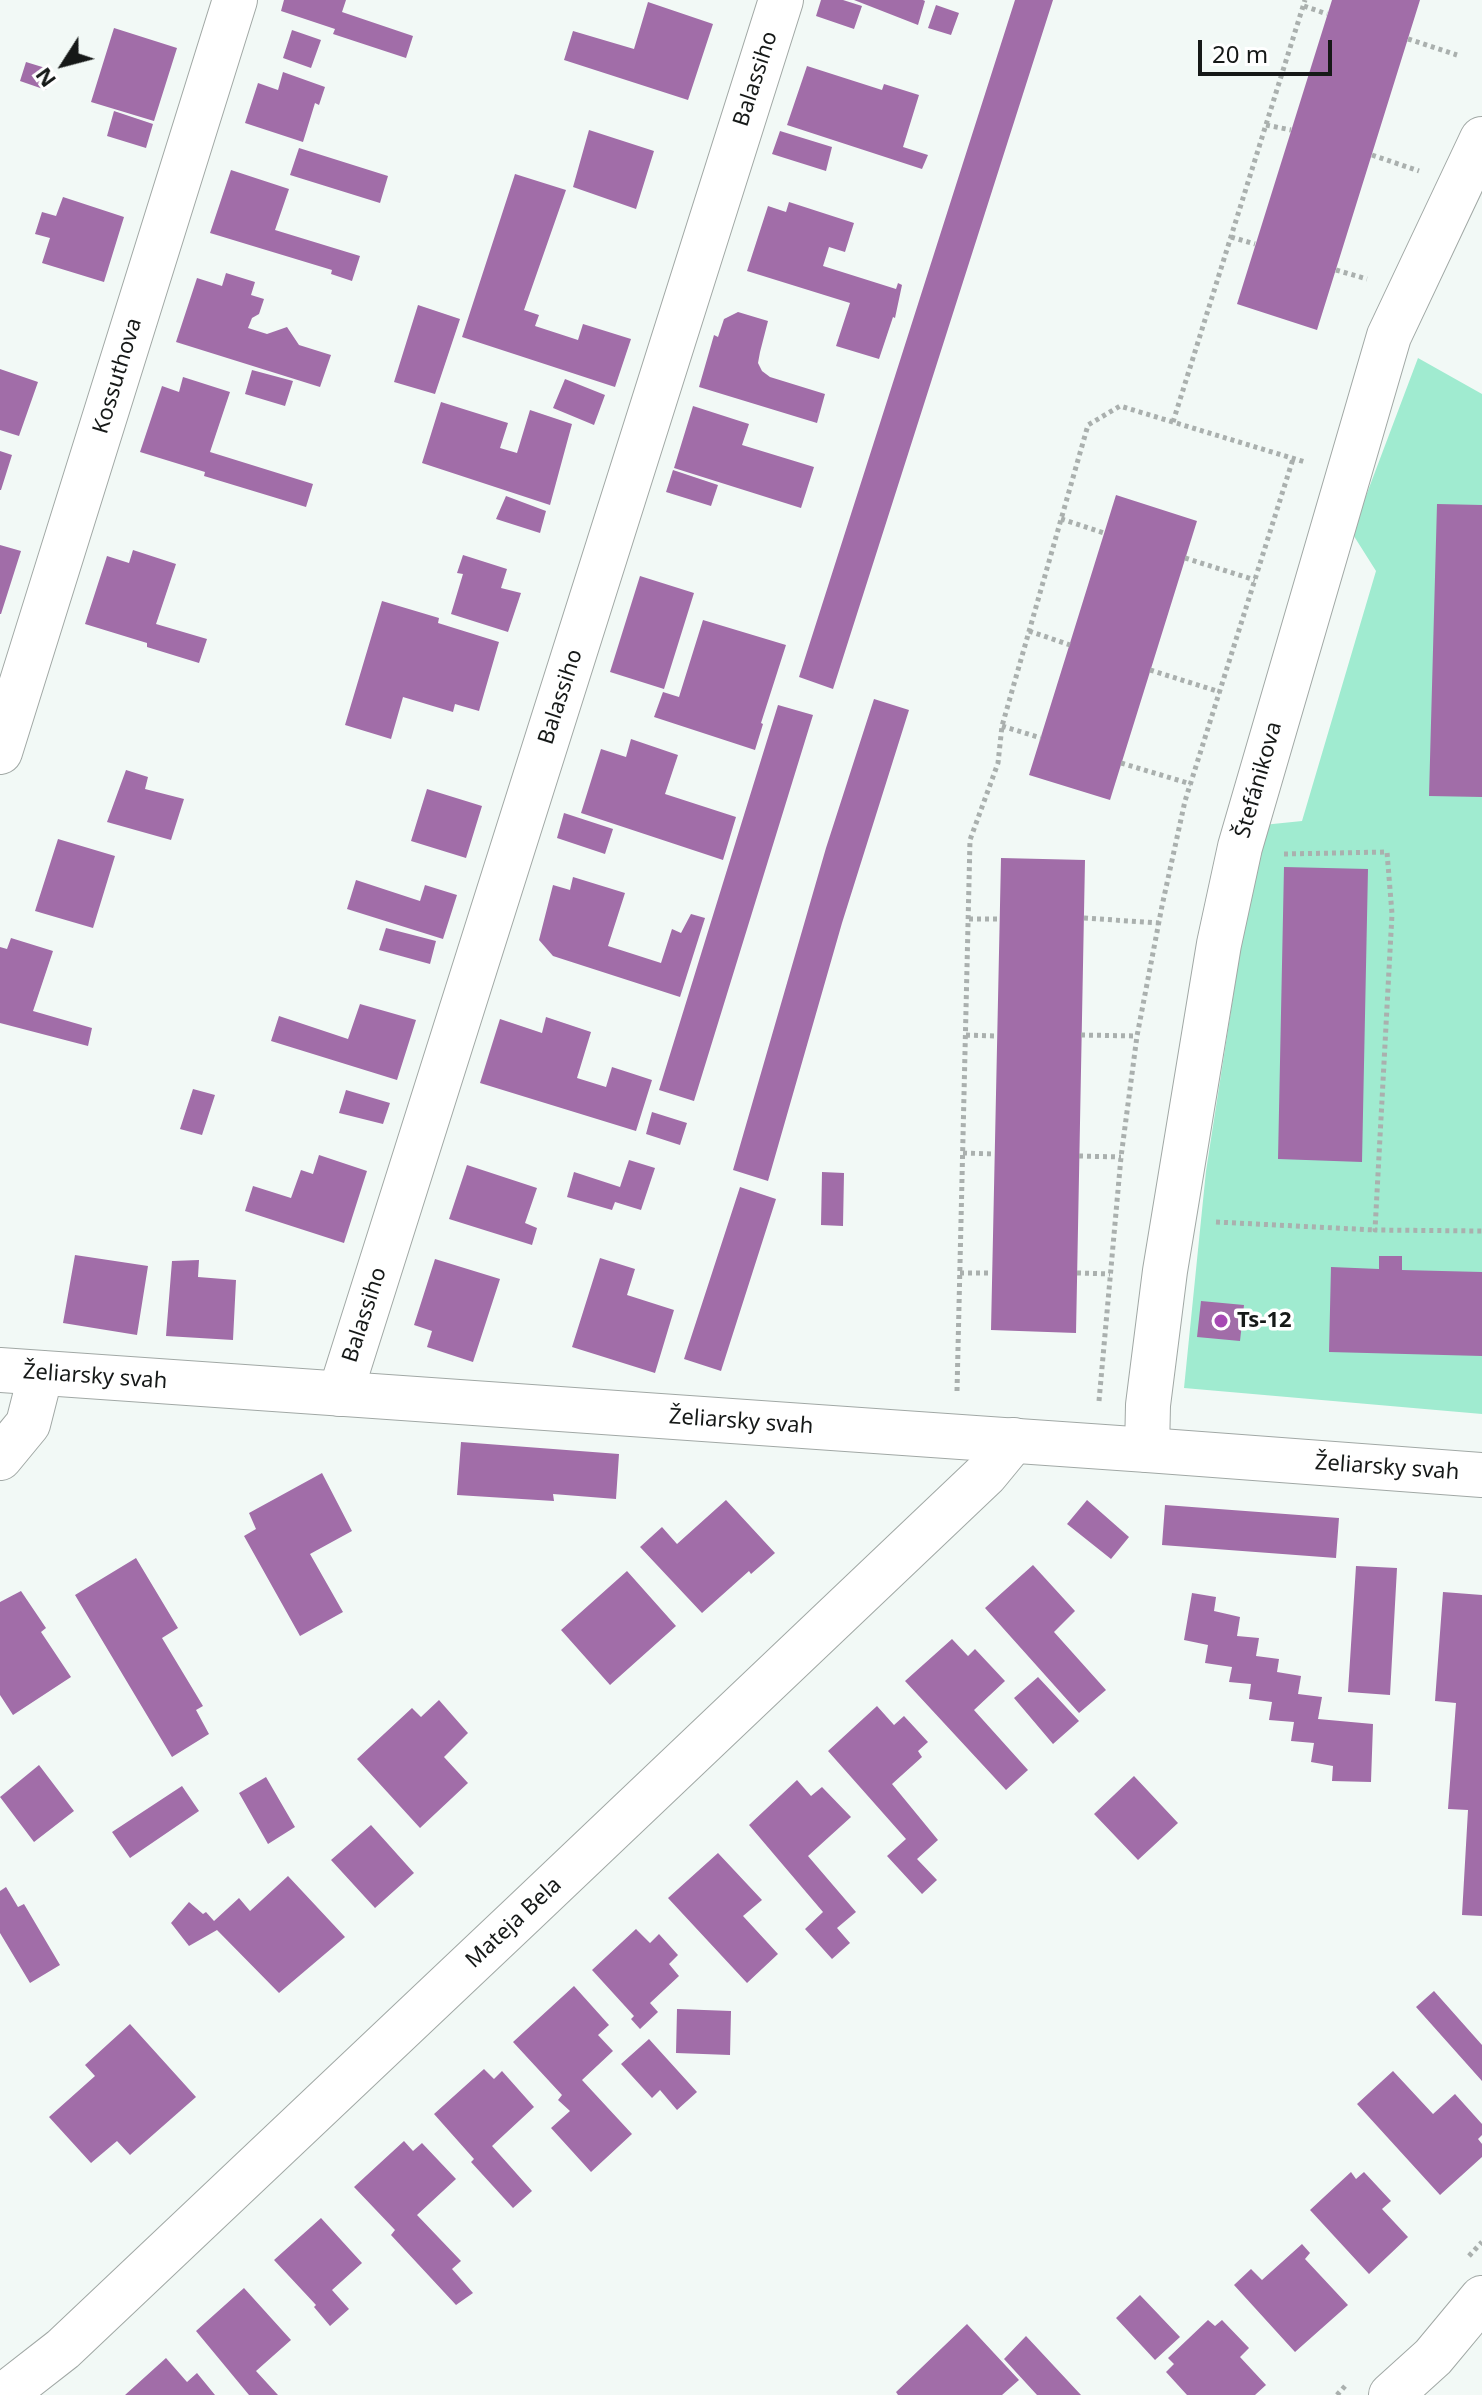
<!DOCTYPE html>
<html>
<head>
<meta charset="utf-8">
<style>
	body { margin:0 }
	#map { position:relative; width:1482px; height:2395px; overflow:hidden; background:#f2f9f6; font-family:"Noto Sans",sans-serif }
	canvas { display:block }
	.north { position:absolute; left:24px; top:24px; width:80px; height:80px; -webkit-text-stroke:6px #fff; paint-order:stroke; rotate:234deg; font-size:22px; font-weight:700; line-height:32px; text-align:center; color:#161918 }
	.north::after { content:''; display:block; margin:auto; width:28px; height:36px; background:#161918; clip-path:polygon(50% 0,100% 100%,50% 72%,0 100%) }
	.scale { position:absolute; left:1198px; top:40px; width:134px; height:36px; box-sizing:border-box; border:4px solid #161918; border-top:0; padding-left:10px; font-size:24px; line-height:28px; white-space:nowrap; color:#161918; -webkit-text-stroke:6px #fff; paint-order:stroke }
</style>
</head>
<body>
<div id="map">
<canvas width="1482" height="2395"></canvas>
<div class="north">N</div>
<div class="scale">20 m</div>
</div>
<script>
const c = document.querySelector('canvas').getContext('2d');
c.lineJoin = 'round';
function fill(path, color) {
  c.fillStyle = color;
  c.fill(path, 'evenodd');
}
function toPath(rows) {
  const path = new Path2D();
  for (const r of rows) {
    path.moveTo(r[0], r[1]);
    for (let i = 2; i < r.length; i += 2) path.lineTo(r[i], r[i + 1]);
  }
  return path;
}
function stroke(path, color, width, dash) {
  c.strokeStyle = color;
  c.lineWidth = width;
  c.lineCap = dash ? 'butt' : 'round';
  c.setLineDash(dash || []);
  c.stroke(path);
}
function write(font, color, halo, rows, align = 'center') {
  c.font = font + ' "Noto Sans",sans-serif';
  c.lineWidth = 7;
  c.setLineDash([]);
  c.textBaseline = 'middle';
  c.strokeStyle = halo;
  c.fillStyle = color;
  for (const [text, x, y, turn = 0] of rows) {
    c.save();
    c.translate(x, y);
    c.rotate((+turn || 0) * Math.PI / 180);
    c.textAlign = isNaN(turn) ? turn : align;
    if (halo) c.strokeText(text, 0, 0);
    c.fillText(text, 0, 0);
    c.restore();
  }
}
const green = toPath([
	[1418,358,1482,394,1482,1414,1184,1388,1206,1171,1248,901,1263,825,1302,821,1376,571,1352,533]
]);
const building = toPath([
	[284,0,346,0,342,12,413,36,406,58,333,34,335,29,281,11],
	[821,0,843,0,862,6,854,29,816,16],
	[854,0,923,0,925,1,918,25],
	[1015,0,1053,0,833,689,799,677],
	[1332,0,1420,0,1317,330,1237,304],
	[648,2,713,24,688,100,564,60,573,31,634,49],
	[936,5,959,13,951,35,928,28],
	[114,28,177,48,154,121,91,102],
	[292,30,321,40,311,68,283,58],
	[26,62,52,70,46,90,20,81],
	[807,66,882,90,884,84,919,95,903,147,928,155,922,169,787,125],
	[283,72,325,87,319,105,315,103,303,142,245,123,258,83,278,90],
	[114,111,153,124,146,148,107,136],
	[589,130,654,151,636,209,573,187],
	[780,131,832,147,826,171,772,154],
	[299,148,388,176,380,203,290,175],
	[231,170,289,189,275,230,360,256,352,281,331,274,332,270,210,233],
	[515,174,566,190,524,310,539,315,535,326,578,340,583,324,631,339,615,387,462,337],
	[63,197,124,217,104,282,42,263,50,238,35,234,42,212,56,216],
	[789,202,854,223,845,252,829,247,823,266,896,289,898,283,902,285,895,318,893,317,879,359,836,346,850,303,747,271,768,206,786,212],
	[226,273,255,282,251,295,264,299,259,314,252,318,248,328,267,334,287,327,299,345,331,355,320,387,176,342,197,278,222,286],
	[418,305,460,319,435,394,394,382],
	[738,312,768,321,760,352,758,363,762,371,770,377,825,394,817,423,699,387,714,335,718,337,724,319],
	[0,369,38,382,19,436,0,430],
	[252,370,293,381,285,406,245,394],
	[183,377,230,392,210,452,313,484,306,507,204,476,205,472,140,452,162,386,179,392],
	[565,379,605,395,594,425,553,408],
	[441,402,508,423,500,448,517,453,530,410,572,424,550,505,422,463],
	[693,406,749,424,742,445,814,467,801,508,674,468],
	[0,451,12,455,1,490,0,490],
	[673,470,718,485,711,506,666,492],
	[1116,495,1197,521,1110,800,1029,775],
	[506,496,546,511,540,533,496,519],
	[1437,504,1482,505,1482,797,1429,796],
	[0,545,21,551,1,614,0,614],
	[133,550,176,564,156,624,207,639,199,663,147,647,147,643,85,624,107,556,129,563],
	[463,555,507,569,501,588,521,593,508,632,451,614,463,574,457,573],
	[640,576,694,593,664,689,610,672],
	[382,601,439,618,438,623,499,642,479,711,455,704,453,712,403,697,391,739,345,725],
	[703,620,786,645,761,723,763,724,755,750,654,717,663,692,679,697],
	[874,699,909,710,842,923,768,1181,733,1170,826,848],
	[778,705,813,715,694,1101,659,1090],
	[631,739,678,755,665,794,736,817,723,860,581,813,601,749,626,757],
	[126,770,148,777,145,789,184,799,171,840,107,822],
	[427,789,482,806,466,858,411,841],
	[564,813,613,829,605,854,557,838],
	[58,839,115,856,93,928,35,911],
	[1001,858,1085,860,1076,1333,991,1330],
	[1284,867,1368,869,1362,1162,1278,1159],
	[573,877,625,893,608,946,661,963,672,929,681,933,691,914,705,918,680,997,553,956,539,940,553,885,570,890],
	[356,880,420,901,425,885,457,895,443,939,347,909],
	[386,928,436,941,430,964,379,950],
	[11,938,53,951,33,1011,92,1028,88,1046,0,1023,0,947,7,949],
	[360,1004,416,1020,397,1080,271,1041,279,1016,348,1039],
	[546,1017,591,1032,577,1078,606,1087,612,1067,652,1080,636,1131,480,1083,500,1019,542,1033],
	[193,1089,215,1095,202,1135,180,1129],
	[346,1090,390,1103,383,1124,339,1113],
	[652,1112,687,1123,680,1145,646,1134],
	[319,1155,367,1171,344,1243,245,1211,253,1186,291,1198,301,1170,313,1174],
	[629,1160,655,1168,641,1210,615,1202,612,1210,567,1197,574,1172,620,1187],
	[467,1165,537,1188,525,1223,537,1228,532,1245,449,1219],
	[822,1172,844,1173,843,1226,821,1225],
	[740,1187,776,1199,721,1371,684,1359],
	[75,1255,148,1266,137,1335,63,1323],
	[1379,1256,1402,1256,1402,1270,1482,1272,1482,1356,1329,1352,1331,1267,1379,1269],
	[600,1258,635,1269,627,1295,674,1310,655,1373,572,1347],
	[435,1259,500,1279,473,1362,427,1347,432,1331,414,1325],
	[199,1260,198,1277,236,1280,233,1340,166,1336,172,1261],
	[1201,1301,1244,1305,1240,1341,1197,1337],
	[461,1442,619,1454,616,1499,553,1494,554,1501,457,1495],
	[322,1473,352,1531,310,1554,343,1612,300,1636,244,1536,256,1529,249,1513],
	[726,1500,775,1553,751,1574,749,1571,702,1613,640,1547,662,1527,677,1544],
	[1087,1500,1129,1537,1111,1559,1067,1524],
	[1165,1505,1339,1518,1336,1558,1162,1545],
	[136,1558,178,1628,162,1638,203,1706,196,1710,209,1734,172,1757,75,1595],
	[1033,1565,1075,1611,1054,1632,1106,1690,1079,1713,985,1608],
	[1356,1566,1397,1568,1390,1695,1348,1692],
	[627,1571,676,1626,610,1685,561,1630],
	[21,1591,46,1628,41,1632,71,1677,13,1715,0,1695,0,1602],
	[1443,1592,1482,1595,1482,1916,1462,1915,1468,1810,1448,1809,1456,1703,1435,1701],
	[1192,1593,1216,1597,1214,1611,1240,1617,1237,1636,1259,1638,1256,1656,1279,1659,1277,1672,1301,1676,1298,1694,1322,1697,1318,1719,1373,1724,1371,1782,1332,1781,1333,1766,1311,1762,1314,1743,1291,1741,1294,1722,1269,1720,1272,1702,1249,1699,1251,1684,1229,1682,1232,1667,1205,1663,1208,1645,1184,1640],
	[952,1639,968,1656,975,1649,1005,1681,974,1710,1028,1770,1006,1790,905,1681],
	[1038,1677,1079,1721,1053,1744,1014,1698],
	[439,1700,468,1733,444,1757,468,1783,420,1828,357,1759,412,1708,421,1717],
	[877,1706,894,1725,904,1716,928,1742,918,1751,922,1757,892,1784,938,1840,917,1859,937,1880,922,1894,887,1856,906,1839,828,1751],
	[39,1765,74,1811,34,1842,0,1797],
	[1134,1776,1178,1823,1138,1860,1094,1814],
	[266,1777,295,1827,268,1844,239,1793],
	[797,1780,811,1796,822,1787,851,1817,808,1856,856,1912,837,1928,850,1943,832,1959,805,1929,823,1912,749,1825],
	[182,1786,199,1811,130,1858,112,1832],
	[371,1825,414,1873,375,1908,331,1860],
	[718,1853,762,1900,743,1916,778,1954,747,1983,668,1898],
	[288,1876,345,1937,279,1993,217,1930,189,1946,171,1923,189,1902,203,1914,206,1912,214,1921,239,1898,250,1911],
	[6,1887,18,1907,24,1904,60,1965,30,1983,0,1933,0,1891],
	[636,1929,650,1943,659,1934,678,1955,669,1964,679,1976,650,2003,658,2012,640,2029,631,2019,634,2016,592,1970],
	[574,1986,609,2025,598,2035,613,2051,582,2080,632,2134,591,2172,551,2128,570,2111,558,2100,562,2095,513,2042],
	[1434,1991,1482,2045,1482,2081,1416,2007],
	[677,2009,731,2011,730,2055,676,2053],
	[130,2024,196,2097,130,2155,117,2141,91,2163,49,2117,95,2076,85,2065],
	[649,2039,697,2092,677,2110,660,2090,652,2098,621,2064],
	[484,2069,494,2079,502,2071,534,2107,492,2146,532,2191,513,2208,471,2162,474,2159,434,2114],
	[1393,2071,1433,2114,1455,2094,1482,2124,1482,2135,1478,2139,1482,2144,1482,2157,1440,2195,1357,2104],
	[404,2141,413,2151,422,2143,456,2179,417,2215,461,2261,452,2269,473,2293,456,2305,391,2235,395,2230,354,2187],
	[1351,2172,1356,2179,1364,2172,1391,2201,1382,2209,1408,2237,1369,2274,1310,2210],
	[321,2218,362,2263,332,2290,349,2309,330,2326,314,2307,316,2305,274,2260],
	[1302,2244,1310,2253,1305,2259,1348,2305,1295,2352,1234,2285,1251,2269,1262,2280],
	[244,2288,291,2340,256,2371,278,2395,249,2395,196,2331],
	[1140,2295,1180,2337,1155,2360,1116,2318],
	[1208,2320,1215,2326,1222,2320,1249,2348,1240,2357,1266,2385,1255,2395,1187,2395,1166,2372,1174,2364,1168,2358],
	[967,2324,1019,2380,1002,2395,898,2395,896,2392],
	[1026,2336,1081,2395,1037,2395,1004,2359],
	[166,2358,187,2382,197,2373,215,2395,125,2395]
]);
const path = toPath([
	[1304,6,1327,14],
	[1408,39,1457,55],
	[1266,125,1291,130],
	[1372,155,1419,171],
	[1231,237,1255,244],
	[1336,270,1367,279],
	[1173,422,1305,0],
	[1061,519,1104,533],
	[1185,558,1255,580],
	[1029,631,1070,645],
	[1150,670,1220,692],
	[1002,726,1041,738],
	[1121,763,1191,784],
	[1284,854,1387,852,1392,914,1375,1230,1482,1231],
	[1084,918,1159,923],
	[969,919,1000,919],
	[966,1035,997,1036],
	[1081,1035,1137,1036],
	[963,1153,995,1154],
	[1079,1156,1121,1157],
	[1216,1222,1375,1230],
	[960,1273,992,1273],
	[1077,1273,1110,1274],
	[957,1391,970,840,998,763,1002,726,1088,425,1120,406,1305,462],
	[1099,1401,1121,1157,1137,1036,1162,906,1185,801,1293,459],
	[1469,2256,1482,2242],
	[1337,2395,1346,2385]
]);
const street = toPath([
	[0,752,235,0],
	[340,1394,781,0],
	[1147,1450,1148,1405,1165,1271,1219,944,1240,847,1389,336,1482,139],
	[0,1458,28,1424,41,1373],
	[4,2395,63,2349,524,1913,986,1474,1014,1440],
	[1391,2395,1433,2357,1482,2298]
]);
const secondary = toPath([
	[0,1370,1147,1450,1482,1475]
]);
const markers = [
	[1221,1321,8,"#a649b3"]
];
const streetNames = [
	["Balassiho",756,79,-72],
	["Kossuthova",118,376,-73],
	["Balassiho",561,697,-72],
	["Štefánikova",1259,780,-74],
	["Balassiho",365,1315,-72],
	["Želiarsky svah",95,1377,4],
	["Želiarsky svah",741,1422,4],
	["Želiarsky svah",1387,1468,4],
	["Mateja Bela",514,1923,-43]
];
const poiNames = [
	["Ts-12",1237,1321]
];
fill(green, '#a0ebd0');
fill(building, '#a16da8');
stroke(street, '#a1a8a5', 46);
stroke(secondary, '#a1a8a5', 46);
stroke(path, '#aab0ae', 5, [4, 4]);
stroke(street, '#fff', 44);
stroke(secondary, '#fff', 44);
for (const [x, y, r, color] of markers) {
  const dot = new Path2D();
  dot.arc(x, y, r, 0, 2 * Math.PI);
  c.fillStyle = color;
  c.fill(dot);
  stroke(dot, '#fff', 3);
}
write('22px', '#161918', '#fff', streetNames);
write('bold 22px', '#161918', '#fff', poiNames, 'left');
</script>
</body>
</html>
